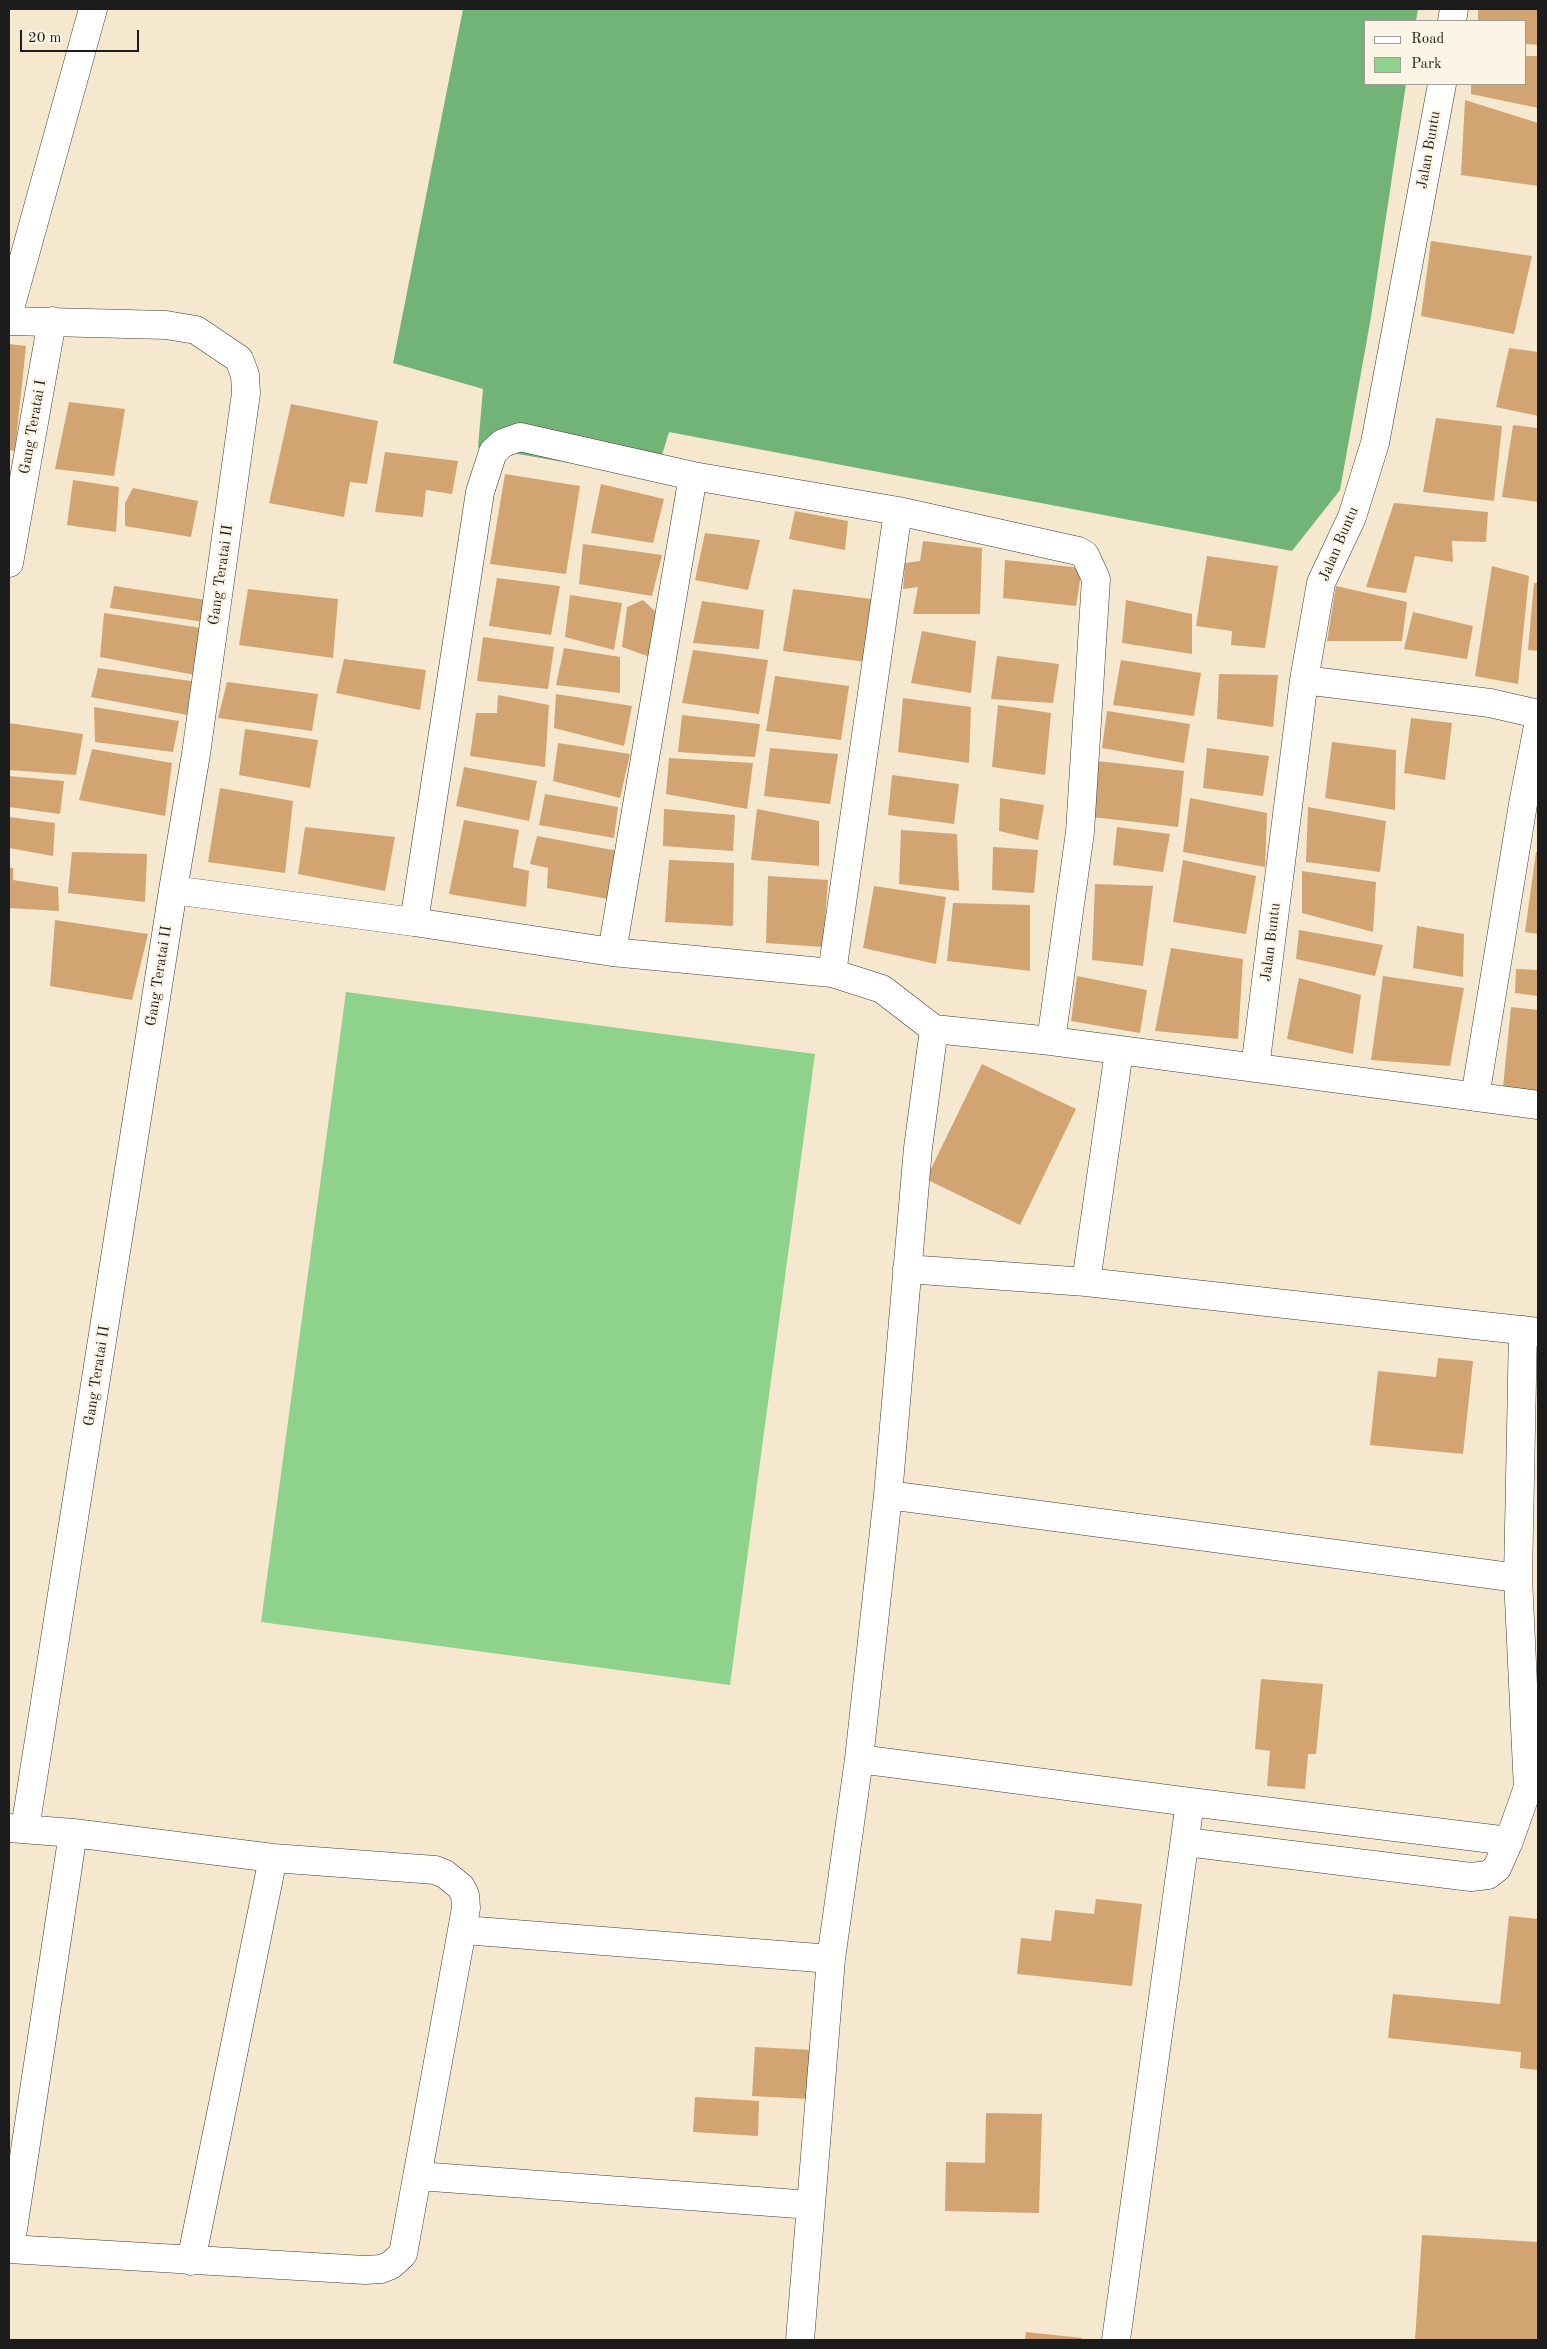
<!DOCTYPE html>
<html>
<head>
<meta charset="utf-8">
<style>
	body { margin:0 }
	#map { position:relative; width:1547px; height:2349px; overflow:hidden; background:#f6e8cf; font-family:"Old Standard TT",serif }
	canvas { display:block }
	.frame { position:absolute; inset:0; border:10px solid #1c1c1c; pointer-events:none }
	.legend { position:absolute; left:1364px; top:20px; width:162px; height:65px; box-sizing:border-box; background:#fcf5e5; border:1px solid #a29e95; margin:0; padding:6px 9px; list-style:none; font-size:15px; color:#1c1c1c }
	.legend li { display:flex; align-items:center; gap:10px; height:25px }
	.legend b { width:25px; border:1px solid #a29e95 }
	.scale { position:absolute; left:20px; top:30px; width:119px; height:22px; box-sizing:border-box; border:2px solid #1c1c1c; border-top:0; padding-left:6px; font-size:15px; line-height:18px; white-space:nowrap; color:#1c1c1c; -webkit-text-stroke:4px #fcf5e5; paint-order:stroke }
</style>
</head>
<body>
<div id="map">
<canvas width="1547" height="2349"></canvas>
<div class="frame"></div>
<ul class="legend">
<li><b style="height:6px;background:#fff"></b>Road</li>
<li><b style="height:14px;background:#8ed28b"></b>Park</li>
</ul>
<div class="scale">20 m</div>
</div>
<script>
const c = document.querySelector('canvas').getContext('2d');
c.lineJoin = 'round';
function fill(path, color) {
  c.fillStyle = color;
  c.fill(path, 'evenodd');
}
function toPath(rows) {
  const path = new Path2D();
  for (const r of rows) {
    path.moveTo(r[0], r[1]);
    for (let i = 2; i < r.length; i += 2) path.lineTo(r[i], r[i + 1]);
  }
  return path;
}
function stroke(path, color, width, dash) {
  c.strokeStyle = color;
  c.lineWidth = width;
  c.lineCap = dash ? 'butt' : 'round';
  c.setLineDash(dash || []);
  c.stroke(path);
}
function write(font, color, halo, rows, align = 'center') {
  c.font = font + ' "Old Standard TT",serif';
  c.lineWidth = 4.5;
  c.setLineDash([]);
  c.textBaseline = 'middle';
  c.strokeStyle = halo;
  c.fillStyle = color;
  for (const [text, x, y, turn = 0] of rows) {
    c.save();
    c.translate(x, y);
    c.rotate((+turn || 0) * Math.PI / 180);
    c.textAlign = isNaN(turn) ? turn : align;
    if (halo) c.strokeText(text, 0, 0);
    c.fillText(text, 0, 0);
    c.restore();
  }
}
const green = toPath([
	[346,992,815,1054,730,1685,261,1622]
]);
const forest = toPath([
	[463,9,1418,9,1416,21,1366,21,1366,84,1406,84,1371,317,1340,490,1292,551,669,432,655,478,478,447,483,389,393,363]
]);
const building = toPath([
	[1478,9,1538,9,1538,45,1526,44,1526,21,1478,21],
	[1526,56,1538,56,1538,108,1471,94,1471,84,1526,84],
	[1465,100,1538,123,1538,186,1461,175],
	[1431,241,1532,256,1514,334,1421,316],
	[9,344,26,346,15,451,9,450],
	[1509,348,1538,352,1538,416,1496,407],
	[69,402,125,409,114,476,55,469],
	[291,404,378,421,367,484,350,482,344,517,269,503],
	[1436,418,1502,426,1494,501,1423,492],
	[1513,425,1538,428,1538,502,1502,497],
	[385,452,458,461,452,494,426,490,423,517,375,512],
	[505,474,580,486,566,574,490,564],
	[73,480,119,487,116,532,67,525],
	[601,484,664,499,653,543,591,533],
	[133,488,198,501,191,537,125,526,125,503],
	[1394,503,1488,512,1486,542,1452,541,1453,562,1415,556,1406,593,1366,587],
	[795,511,848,521,845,550,789,539],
	[705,533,760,540,748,590,695,580],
	[923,541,982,548,980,614,913,614,918,587,903,589,905,563,920,561],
	[583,544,662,555,652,596,579,584],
	[1207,556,1278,566,1265,648,1231,645,1232,631,1196,626],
	[1005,560,1082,568,1076,606,1003,598],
	[1492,566,1529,576,1518,684,1475,676],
	[497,578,560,586,551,635,489,626],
	[1534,583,1538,583,1538,651,1528,650],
	[114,586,207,600,204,622,110,608],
	[1336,586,1407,602,1402,641,1327,641],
	[248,589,338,599,333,658,239,645],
	[793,589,872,599,866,662,783,651],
	[570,595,622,603,614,650,565,637],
	[643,600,658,614,650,657,622,647,627,607],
	[1126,600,1192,614,1192,654,1122,643],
	[702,601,764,610,759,649,693,643],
	[1413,612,1473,626,1467,659,1404,649],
	[104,613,208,629,200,676,100,657],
	[922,631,976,641,971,693,911,683],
	[483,637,554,647,548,689,477,681],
	[564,648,620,657,620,693,556,685],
	[693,650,768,660,759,714,682,703],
	[997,656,1059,664,1053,703,991,699],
	[344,659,426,670,420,710,336,693],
	[1121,660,1201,673,1194,716,1113,705],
	[98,668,198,682,193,716,91,697],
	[1219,674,1278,675,1273,727,1217,719],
	[775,676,849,686,841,740,766,731],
	[227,682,318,694,312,731,218,718],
	[556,694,632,706,624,746,554,728],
	[498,695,549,705,545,767,470,756,476,713,497,713],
	[903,698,971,707,969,763,898,752],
	[998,705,1051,713,1045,775,992,767],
	[94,707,179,721,173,752,95,742],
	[1107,711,1190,724,1184,763,1102,748],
	[682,715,760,724,755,757,678,752],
	[1411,718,1452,723,1445,780,1404,773],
	[9,723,83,734,76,775,9,770],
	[245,729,318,740,310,788,239,775],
	[1332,742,1396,750,1395,810,1325,798],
	[558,743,630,754,620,798,553,781],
	[770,748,838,754,830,804,764,796],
	[1207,748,1269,756,1263,796,1203,788],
	[92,749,172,763,165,816,79,800],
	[669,758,753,763,747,809,666,794],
	[1098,761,1184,771,1178,827,1093,817],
	[464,767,537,781,529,821,456,806],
	[892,775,959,784,954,824,888,815],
	[9,776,64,781,60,814,9,807],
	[220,788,293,801,285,873,208,862],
	[545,794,618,807,614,838,539,825],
	[1000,798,1044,805,1038,840,999,831],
	[1190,798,1267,813,1265,867,1183,852],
	[1308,807,1386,821,1380,872,1306,862],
	[664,809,735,815,733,851,663,846],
	[757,809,819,821,819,866,751,860],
	[9,817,55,823,53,856,9,848],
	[464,820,519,830,513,867,529,871,526,907,449,894],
	[305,827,395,837,385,891,298,874],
	[1117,827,1170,834,1163,872,1113,865],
	[901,830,957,834,959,891,899,884],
	[537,836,618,851,608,899,547,888,548,868,530,864],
	[993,847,1038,850,1034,893,992,890],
	[72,852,147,854,145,902,68,893],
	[1536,852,1538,852,1538,934,1525,932],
	[669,860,734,863,733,926,665,922],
	[1183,860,1256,876,1246,934,1173,922],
	[9,868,13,868,13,880,58,887,59,911,9,908],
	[1302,871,1376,882,1373,932,1302,913],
	[768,876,828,880,823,947,766,943],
	[1095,884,1153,886,1143,966,1092,960],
	[874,886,946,897,936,964,863,948],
	[953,903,1030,905,1030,971,947,961],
	[55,920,148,934,132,1000,50,986],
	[1417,926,1464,934,1463,977,1413,968],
	[1299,930,1383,945,1375,976,1296,959],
	[1171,948,1243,959,1238,1039,1155,1031],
	[1516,969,1538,970,1538,996,1515,993],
	[1077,976,1147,990,1140,1033,1071,1021],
	[1383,976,1464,988,1450,1066,1371,1060],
	[1299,978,1361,995,1353,1054,1287,1039],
	[1511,1007,1538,1010,1538,1092,1503,1087],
	[982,1064,1076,1109,1020,1225,926,1179],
	[1438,1358,1473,1361,1463,1454,1370,1445,1378,1371,1436,1377],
	[1261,1679,1323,1684,1316,1754,1308,1754,1305,1789,1267,1786,1270,1751,1255,1749],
	[1096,1899,1142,1904,1132,1986,1017,1974,1021,1938,1051,1941,1055,1910,1094,1914],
	[1509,1916,1538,1919,1538,2070,1520,2068,1521,2052,1388,2038,1393,1994,1500,2004],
	[755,2047,814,2050,811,2099,752,2096],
	[695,2097,759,2101,758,2136,693,2132],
	[986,2113,1042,2114,1039,2213,945,2211,946,2162,985,2163],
	[1422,2235,1538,2242,1538,2340,1415,2340],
	[1026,2332,1082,2338,1082,2340,1025,2340]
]);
const minor = toPath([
	[1452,21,1454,9],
	[9,312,93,9],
	[9,321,166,325,196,330,239,359,245,375,246,393,196,754,173,890,25,1829],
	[9,563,52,321],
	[1304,680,1490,703,1538,714],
	[173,890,414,922],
	[612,952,693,476],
	[832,973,898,511],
	[934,1029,1051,1041,1538,1105],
	[1255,1068,1304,680,1321,583,1352,517,1375,443,1442,84],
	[1475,1097,1523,804,1538,726],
	[907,1269,1086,1282,1538,1332],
	[1086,1282,1119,1051],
	[1523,1330,1518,1578,1528,1790],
	[888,1495,1518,1578],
	[859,1759,1190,1802,1509,1841],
	[9,1828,73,1833,273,1858,435,1870,445,1874,461,1887,465,1895,466,1908,403,2254,391,2265,381,2269,365,2270,9,2249],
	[1186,1842,1471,1877,1488,1875,1497,1868,1509,1841,1533,1773],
	[464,1930,831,1959],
	[418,2176,811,2205],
	[10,2249,73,1833],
	[191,2261,273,1858],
	[800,2340,831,1959,859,1759,888,1495,918,1148,934,1029,882,989,832,973,612,952,414,922,480,492,493,452,503,443,520,437,693,476,898,511,1078,551,1085,555,1096,579,1080,832,1051,1041],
	[1116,2340,1190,1802]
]);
const streetNames = [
	["Jalan Buntu",1429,150,-80],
	["Gang Teratai I",33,427,-80],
	["Jalan Buntu",1339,544,-67],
	["Gang Teratai II",221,575,-82],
	["Jalan Buntu",1271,942,-83],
	["Gang Teratai II",159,976,-81],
	["Gang Teratai II",97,1376,-81]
];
fill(green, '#8ed28b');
fill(forest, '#72b477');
fill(building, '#d2a472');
stroke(minor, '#3d3b37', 29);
stroke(minor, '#fff', 28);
write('15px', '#1c1c1c', '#fcf5e5', streetNames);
</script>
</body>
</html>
